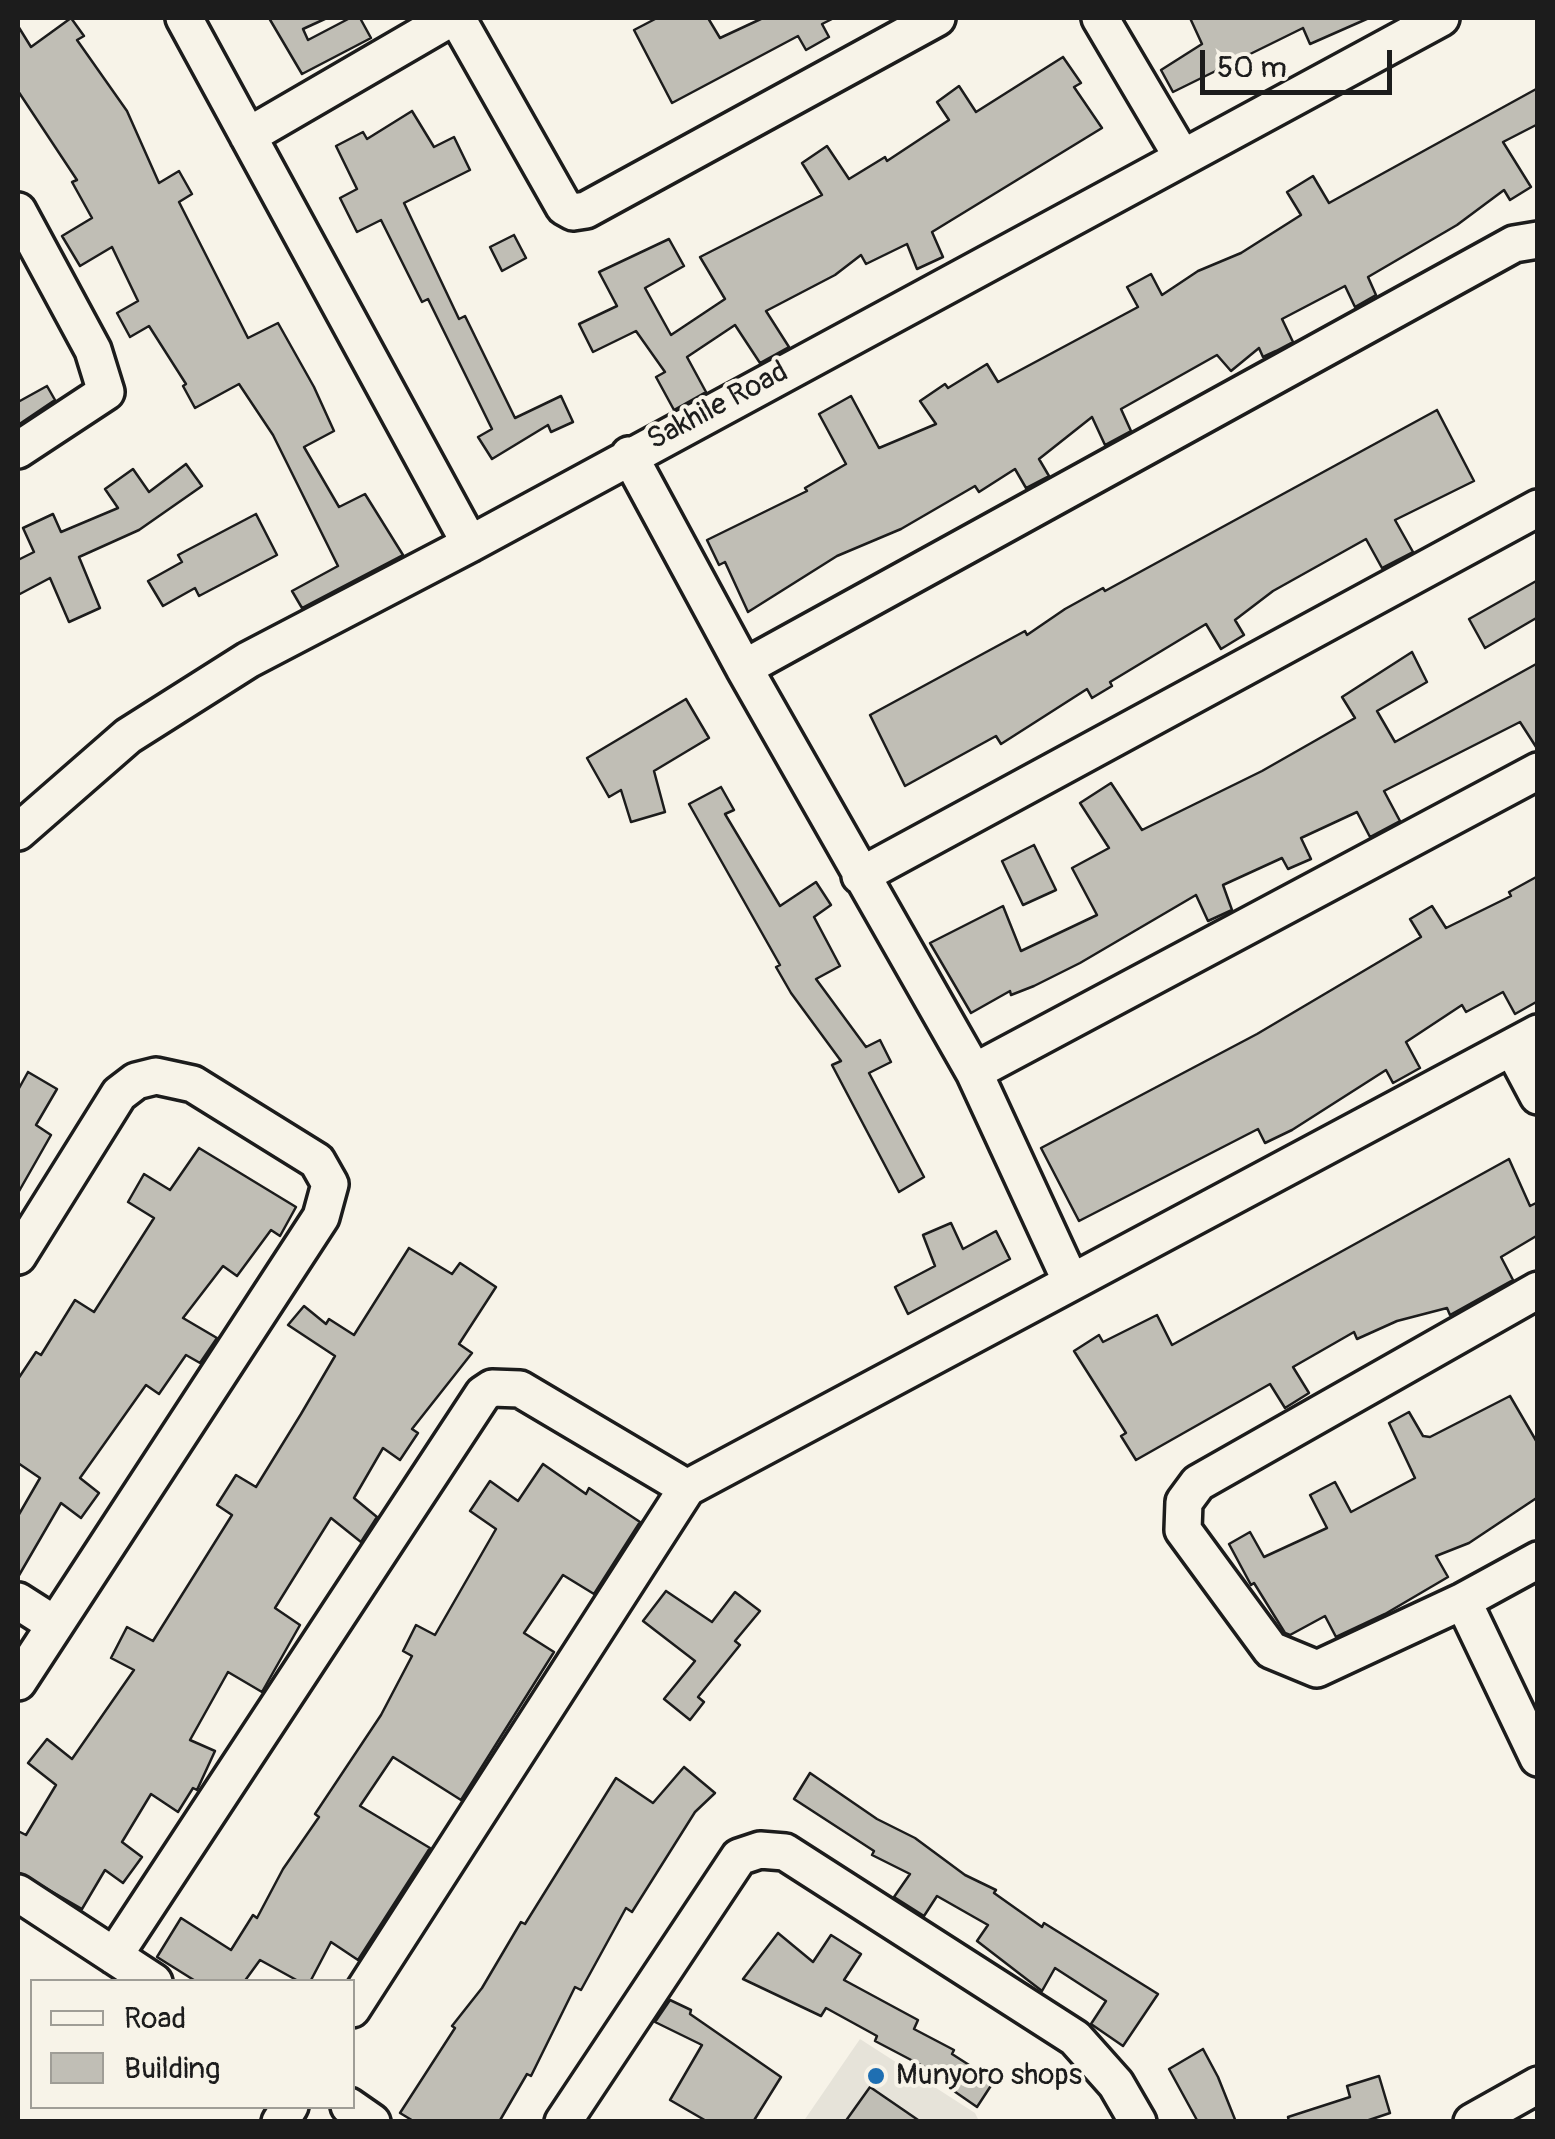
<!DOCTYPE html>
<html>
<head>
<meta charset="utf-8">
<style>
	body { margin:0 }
	#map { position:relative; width:1555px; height:2139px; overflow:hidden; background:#f7f3e8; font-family:Pangolin,sans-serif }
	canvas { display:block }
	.frame { position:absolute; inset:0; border:20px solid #1c1c1c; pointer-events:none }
	.legend { position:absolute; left:30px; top:1979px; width:325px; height:130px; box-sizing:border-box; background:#f7f3e8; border:2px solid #9f9d96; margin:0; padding:12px 18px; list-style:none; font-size:30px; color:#1c1c1c }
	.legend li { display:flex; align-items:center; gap:20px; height:50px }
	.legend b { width:50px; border:2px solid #9f9d96 }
	.scale { position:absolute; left:1200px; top:50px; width:192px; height:45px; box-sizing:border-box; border:5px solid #1c1c1c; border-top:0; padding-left:12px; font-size:30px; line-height:35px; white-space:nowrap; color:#1c1c1c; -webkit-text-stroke:8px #f7f3e8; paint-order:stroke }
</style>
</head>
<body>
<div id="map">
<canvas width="1555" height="2139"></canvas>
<div class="frame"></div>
<ul class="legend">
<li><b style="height:12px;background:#f7f3e8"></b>Road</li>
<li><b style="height:28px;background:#c0beb5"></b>Building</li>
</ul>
<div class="scale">50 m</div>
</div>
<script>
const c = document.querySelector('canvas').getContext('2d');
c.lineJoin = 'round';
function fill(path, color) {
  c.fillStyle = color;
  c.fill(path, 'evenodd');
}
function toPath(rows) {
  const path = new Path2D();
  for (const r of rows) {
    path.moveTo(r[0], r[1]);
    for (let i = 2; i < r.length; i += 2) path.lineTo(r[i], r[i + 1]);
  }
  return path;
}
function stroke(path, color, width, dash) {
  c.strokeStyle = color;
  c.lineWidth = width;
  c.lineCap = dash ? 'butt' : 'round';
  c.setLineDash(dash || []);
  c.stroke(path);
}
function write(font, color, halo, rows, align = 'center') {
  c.font = font + ' Pangolin,sans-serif';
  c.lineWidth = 8;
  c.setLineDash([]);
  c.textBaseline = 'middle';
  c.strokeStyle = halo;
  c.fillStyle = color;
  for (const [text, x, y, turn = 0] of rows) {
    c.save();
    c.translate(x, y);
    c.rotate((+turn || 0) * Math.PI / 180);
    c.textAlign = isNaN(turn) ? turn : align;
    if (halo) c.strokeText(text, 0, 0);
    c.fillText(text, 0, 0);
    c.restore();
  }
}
const built = toPath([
	[860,2039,975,2113,979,2121,803,2122]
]);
const building = toPath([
	[71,18,84,36,77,40,127,111,159,183,179,171,192,194,179,202,248,338,278,323,314,387,334,431,304,447,339,507,365,494,403,555,302,608,292,591,338,566,273,435,239,384,195,408,183,386,186,384,149,326,130,337,117,313,138,301,112,247,80,266,62,236,92,218,72,182,77,180,18,91,18,26,31,47,71,18],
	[269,18,327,18,303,29,308,40,350,18,360,18,371,38,302,74,269,18],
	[657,18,708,18,720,38,763,18,834,18,822,24,829,37,806,50,798,36,672,103,634,30,657,18],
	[1190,18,1369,18,1310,44,1303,28,1173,92,1161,70,1202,44,1190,18],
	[1063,57,1081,83,1074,87,1102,128,932,232,943,257,917,269,907,244,866,264,861,255,835,275,766,311,789,347,760,363,735,325,687,357,706,392,674,410,656,377,665,372,636,331,593,352,579,324,617,306,599,272,669,239,684,266,645,288,671,335,725,299,700,257,822,195,802,163,827,146,849,179,885,157,887,161,949,120,937,102,959,86,976,112,1063,57],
	[1538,88,1538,124,1503,142,1531,187,1510,200,1504,190,1457,225,1368,277,1376,295,1355,307,1345,286,1282,319,1293,342,1276,351,1263,357,1259,348,1231,371,1217,355,1121,409,1131,431,1105,445,1092,417,1039,459,1049,476,1026,488,1015,469,979,492,975,486,901,529,837,556,748,612,725,562,719,565,707,540,807,491,805,488,846,464,819,414,851,396,879,448,936,424,920,401,945,384,948,388,987,364,998,382,1138,307,1127,287,1151,274,1162,295,1198,271,1241,253,1301,215,1287,192,1313,176,1329,203,1538,88],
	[412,111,434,147,454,137,470,170,404,203,459,319,465,316,515,418,561,396,573,422,551,432,548,425,492,459,478,437,492,429,428,299,422,302,381,220,357,232,340,198,357,189,336,146,363,132,367,139,412,111],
	[514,235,526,258,502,271,490,247,514,235],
	[47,386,55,400,18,425,18,402,47,386],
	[1437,410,1474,481,1395,520,1413,552,1382,568,1366,539,1273,591,1235,620,1244,635,1221,649,1206,624,1110,682,1112,686,1092,698,1087,689,1001,744,996,736,905,786,870,715,1025,631,1027,635,1065,609,1103,588,1105,591,1437,410],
	[186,464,202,486,139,530,79,557,100,608,69,622,50,578,18,595,18,560,34,552,23,528,53,514,61,532,118,508,105,489,133,469,149,492,186,464],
	[256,514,277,555,199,596,195,588,163,606,148,581,182,562,178,555,256,514],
	[1538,580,1538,617,1485,648,1469,619,1538,580],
	[1412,652,1427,682,1377,711,1395,742,1538,663,1538,750,1520,722,1384,791,1400,821,1370,837,1357,812,1301,838,1311,859,1288,869,1282,858,1223,885,1232,910,1208,921,1196,895,1080,963,1034,986,1011,995,1010,991,971,1013,930,943,1003,906,1021,951,1097,915,1072,868,1109,848,1080,803,1111,783,1142,830,1262,771,1355,718,1342,697,1412,652],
	[686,699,709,738,654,771,665,812,631,822,621,790,609,797,587,758,686,699],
	[721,787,734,810,725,814,780,906,816,882,831,905,814,917,840,966,816,979,866,1047,880,1040,891,1062,869,1073,924,1177,899,1192,832,1065,841,1061,791,993,776,967,780,965,689,804,721,787],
	[1034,845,1056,890,1023,905,1002,861,1034,845],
	[1538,876,1538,1001,1515,1014,1503,992,1466,1012,1462,1005,1406,1042,1420,1068,1393,1083,1386,1070,1292,1130,1265,1143,1258,1129,1079,1221,1041,1148,1257,1034,1421,937,1410,919,1432,906,1446,928,1511,896,1509,892,1538,876],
	[28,1072,57,1089,36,1125,51,1135,18,1193,18,1090,28,1072],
	[199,1148,296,1207,280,1236,271,1230,237,1276,223,1266,183,1318,217,1338,200,1363,186,1355,159,1394,146,1385,80,1478,99,1493,81,1518,61,1503,18,1577,18,1516,40,1478,18,1463,18,1379,36,1352,41,1355,75,1300,94,1312,154,1218,128,1202,144,1174,170,1190,199,1148],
	[1509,1159,1530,1206,1538,1202,1538,1235,1501,1257,1513,1280,1450,1315,1447,1308,1397,1321,1357,1339,1354,1332,1293,1367,1309,1393,1285,1408,1270,1384,1136,1460,1121,1436,1126,1433,1074,1351,1099,1335,1103,1342,1157,1315,1172,1345,1509,1159],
	[951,1223,963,1249,996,1231,1010,1259,908,1314,895,1287,935,1266,923,1235,951,1223],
	[409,1248,452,1274,460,1263,496,1287,459,1344,472,1353,412,1429,418,1433,400,1460,383,1448,354,1498,377,1517,361,1542,331,1518,298,1571,275,1608,300,1625,262,1692,228,1672,190,1740,215,1751,197,1790,193,1788,178,1812,151,1794,122,1842,142,1857,123,1883,105,1870,82,1909,18,1872,18,1831,26,1835,56,1785,28,1763,47,1739,72,1759,134,1670,111,1658,127,1627,153,1641,232,1515,217,1505,236,1475,256,1487,301,1414,335,1356,288,1325,304,1306,326,1324,329,1319,354,1335,409,1248],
	[1510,1396,1538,1444,1538,1497,1469,1543,1436,1556,1448,1577,1385,1614,1336,1637,1325,1616,1290,1635,1285,1633,1254,1583,1251,1585,1229,1544,1250,1532,1264,1557,1327,1528,1310,1495,1335,1482,1351,1512,1415,1478,1389,1423,1409,1412,1423,1436,1430,1437,1510,1396],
	[543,1464,586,1494,589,1488,640,1522,594,1594,563,1575,524,1633,554,1652,461,1800,393,1757,360,1806,430,1848,358,1960,331,1942,310,1982,300,1982,260,1960,244,1982,197,1982,157,1957,181,1918,231,1950,253,1915,257,1918,283,1869,319,1817,315,1814,381,1715,412,1656,403,1651,416,1625,435,1635,496,1529,470,1511,490,1481,518,1501,543,1464],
	[666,1591,712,1622,735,1592,760,1611,735,1641,740,1645,698,1697,704,1702,690,1720,664,1699,695,1661,643,1621,666,1591],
	[684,1767,715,1793,695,1812,632,1912,626,1908,581,1990,575,1987,531,2076,527,2074,499,2122,415,2122,400,2113,455,2028,452,2026,482,1988,521,1922,525,1924,616,1778,653,1803,684,1767],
	[810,1773,877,1819,915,1838,965,1875,996,1890,994,1893,1042,1927,1044,1923,1158,1994,1123,2046,1091,2024,1106,2001,1055,1968,1042,1991,977,1941,988,1925,937,1896,924,1916,894,1897,910,1874,872,1855,874,1851,794,1799,810,1773],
	[778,1933,813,1962,831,1935,861,1954,844,1980,918,2020,914,2029,954,2050,952,2054,994,2081,977,2107,951,2089,955,2083,875,2041,877,2036,826,2008,821,2016,743,1979,778,1933],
	[670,2000,691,2010,690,2014,781,2077,753,2122,708,2122,670,2100,702,2045,655,2022,670,2000],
	[1203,2049,1218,2077,1236,2122,1198,2122,1169,2069,1203,2049],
	[1379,2076,1390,2113,1363,2122,1289,2122,1288,2117,1350,2097,1347,2086,1379,2076],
	[870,2087,921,2122,845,2122,870,2087]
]);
const minor = toPath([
	[184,18,470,544],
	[457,18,564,207,573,212,586,210,937,18],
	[1100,18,1182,157],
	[248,136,451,18],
	[18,211,93,350,106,392,18,450],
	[629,455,744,668,974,1072,1071,1282],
	[744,668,1514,244,1538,240],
	[18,832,128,736,248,660,470,544,1441,18],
	[860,876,1538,508],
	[1512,1047,1538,1096],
	[974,1072,1538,771],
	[18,1256,119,1094,136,1081,156,1076,193,1084,317,1161,330,1184,321,1217,18,1682],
	[1538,1290,1198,1483,1184,1502,1183,1530,1271,1650,1317,1669,1463,1601,1538,1560],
	[18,1601,54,1624],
	[1463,1601,1538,1758],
	[18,1893,154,1982],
	[114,1956,483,1394,492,1388,520,1389,687,1488],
	[352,2009,687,1488,1538,1033],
	[349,2106,372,2122],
	[280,2122,290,2106],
	[563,2122,739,1857,760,1850,785,1852,1075,2038,1116,2084,1138,2122],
	[1472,2122,1538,2085]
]);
const markers = [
	[876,2076,10,"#1f6fb2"]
];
const streetNames = [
	["Sakhile Road",718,407,-28]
];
const poiNames = [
	["Munyoro shops",896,2076]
];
fill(built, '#e6e3d9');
fill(building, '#c0beb5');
stroke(building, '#1c1c1c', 2.5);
stroke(minor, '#1c1c1c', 42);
stroke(minor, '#f7f3e8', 35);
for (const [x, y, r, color] of markers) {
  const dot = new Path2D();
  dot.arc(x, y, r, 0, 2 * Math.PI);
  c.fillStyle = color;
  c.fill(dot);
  stroke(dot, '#f7f3e8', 4);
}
write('30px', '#1c1c1c', '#f7f3e8', streetNames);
write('30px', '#1c1c1c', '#f7f3e8', poiNames, 'left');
</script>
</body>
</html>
